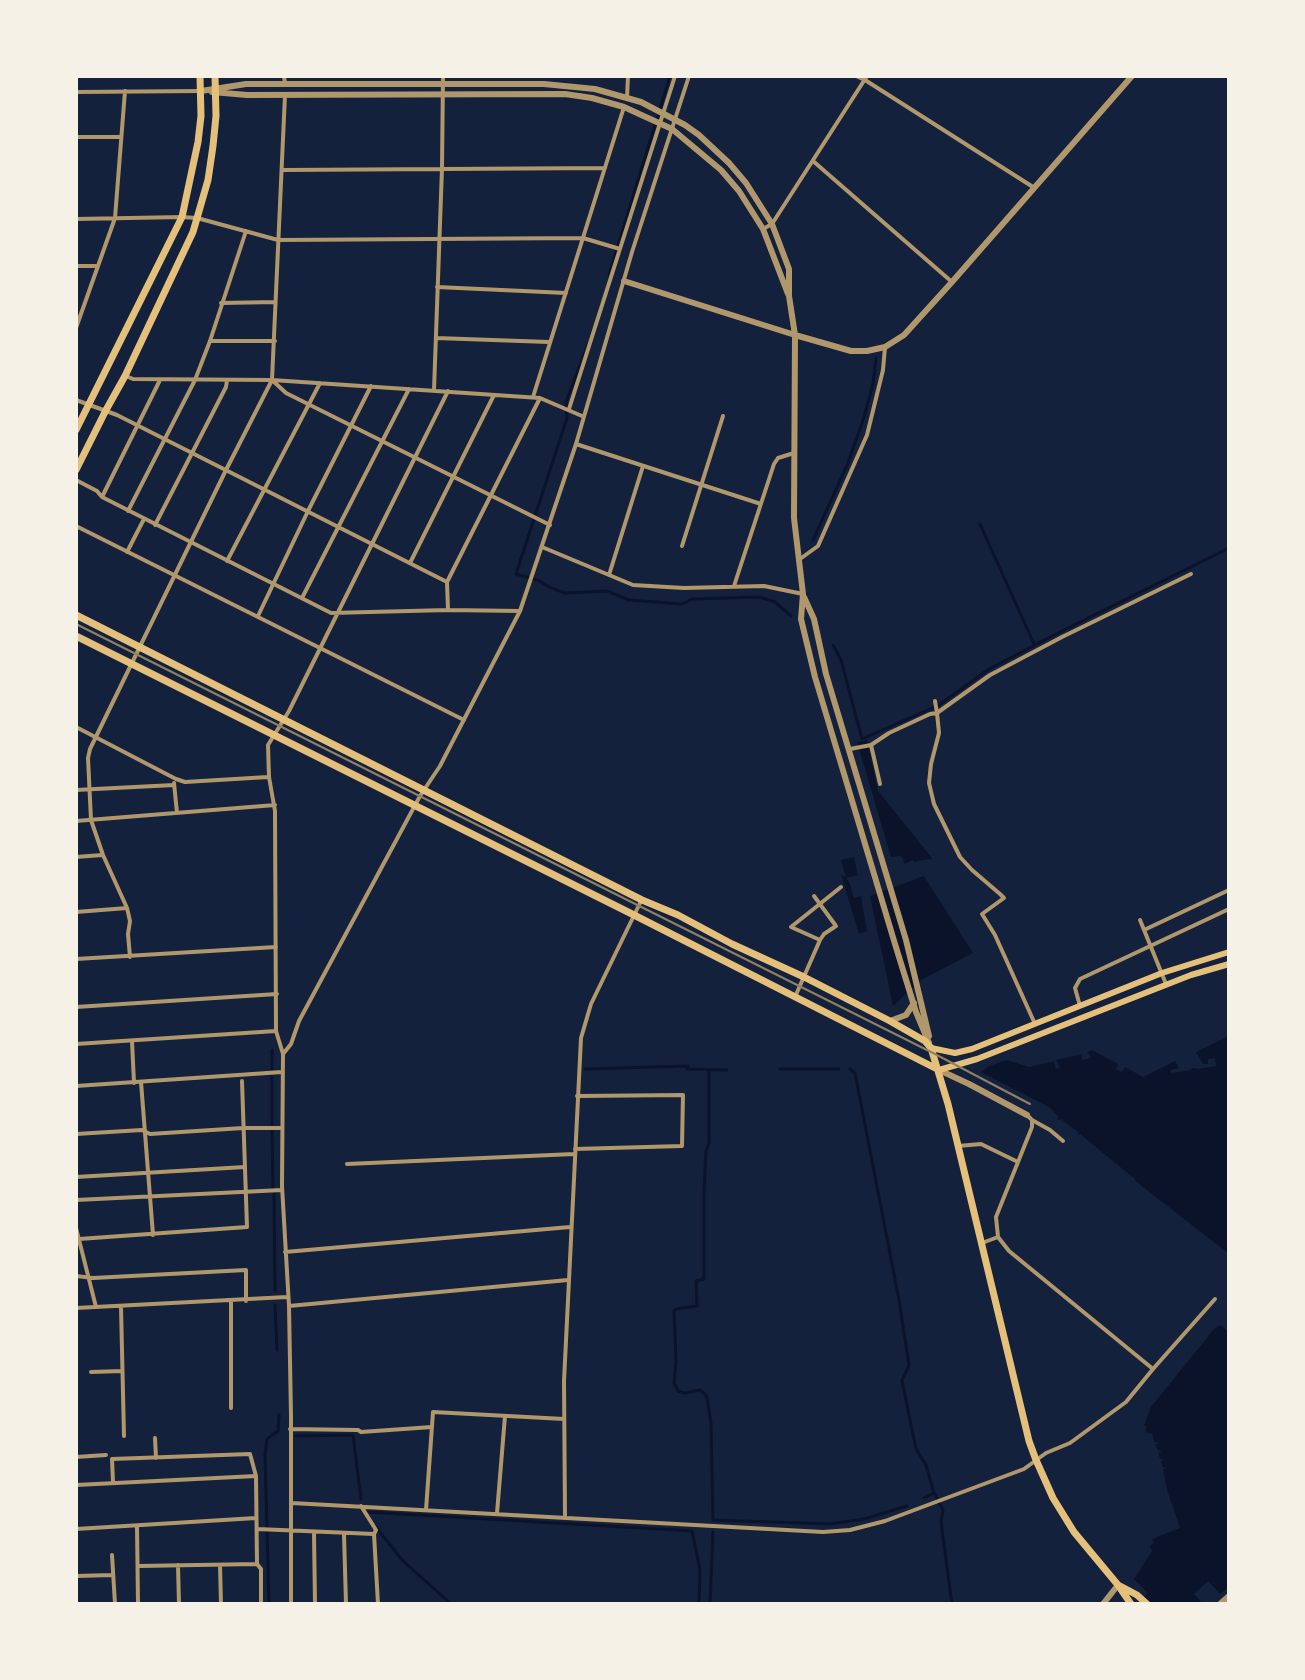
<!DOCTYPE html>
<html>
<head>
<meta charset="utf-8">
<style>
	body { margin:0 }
	#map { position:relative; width:1305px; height:1680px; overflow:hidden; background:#14213d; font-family:"Archivo Narrow",sans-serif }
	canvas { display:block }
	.frame { position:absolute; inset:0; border:78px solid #f6f1e7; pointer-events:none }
</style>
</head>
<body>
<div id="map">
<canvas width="1305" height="1680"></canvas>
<div class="frame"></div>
</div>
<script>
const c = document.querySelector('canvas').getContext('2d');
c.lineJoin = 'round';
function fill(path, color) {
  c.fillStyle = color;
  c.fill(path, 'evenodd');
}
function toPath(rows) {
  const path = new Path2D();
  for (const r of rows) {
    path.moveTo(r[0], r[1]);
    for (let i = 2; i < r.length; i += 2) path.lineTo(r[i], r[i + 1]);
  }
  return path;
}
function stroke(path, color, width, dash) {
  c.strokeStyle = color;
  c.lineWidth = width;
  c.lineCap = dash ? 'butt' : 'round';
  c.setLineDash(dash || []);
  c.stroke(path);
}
const water = toPath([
	[867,740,878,791,932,858,931,860,928,859,914,862,913,860,905,864,901,856,891,857,857,742],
	[854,857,858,875,846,878,850,884,854,898,861,896,867,931,859,934,841,875,846,877,841,860],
	[924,876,973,953,921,980,893,1006,870,896],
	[1229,1036,1229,1254,1134,1180,1135,1179,1080,1134,1078,1135,1078,1132,1061,1119,1059,1120,1057,1119,1059,1117,1049,1107,981,1072,989,1066,1007,1060,1029,1067,1054,1061,1056,1069,1060,1067,1056,1060,1082,1054,1082,1060,1088,1059,1091,1057,1087,1052,1092,1050,1118,1064,1116,1069,1122,1072,1125,1067,1143,1077,1175,1061,1179,1068,1171,1070,1171,1073,1191,1070,1192,1068,1196,1068,1197,1069,1216,1066,1215,1058,1208,1059,1208,1064,1203,1064,1196,1052],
	[1220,1325,1229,1332,1229,1587,1220,1594,1208,1581,1194,1594,1203,1604,1136,1604,1148,1593,1134,1579,1152,1551,1150,1546,1154,1543,1152,1539,1180,1528,1167,1490,1163,1469,1166,1469,1165,1467,1163,1468,1161,1461,1163,1460,1160,1459,1158,1452,1161,1453,1160,1450,1158,1451,1155,1444,1158,1444,1157,1442,1155,1443,1152,1434,1147,1433,1145,1429,1147,1428,1144,1425,1151,1407,1214,1329]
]);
const stream = toPath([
	[609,275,670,76],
	[588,344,566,402,567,418,516,574,540,581,549,587,565,593,607,591,629,600,682,604,692,599,760,597,775,602,791,616],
	[980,524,1034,644],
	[813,540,848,463,864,417,873,384,876,358],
	[833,645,841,660,862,739],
	[862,739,939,705,989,669,1056,634,1229,548],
	[272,1050,272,1069],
	[585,1069,688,1066,687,1069,727,1070],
	[780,1069,839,1069],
	[850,1069,855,1073,899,1300,909,1365,902,1381,916,1449,926,1465,934,1493,943,1510,941,1522,952,1604],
	[709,1070,709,1143,706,1151,704,1190,704,1279,696,1281,697,1306,676,1309,674,1311,676,1359,674,1383,678,1391,685,1393,700,1390,705,1394,707,1398,711,1423,713,1520,830,1524,864,1519,907,1506],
	[272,1124,272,1077],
	[272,1131,273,1188],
	[274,1194,275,1291],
	[275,1305,277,1350],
	[296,1436,353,1435,361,1499],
	[924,1498,934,1493],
	[367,1512,692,1531,700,1570,699,1604],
	[375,1526,403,1561,451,1604],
	[269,1604,265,1455,267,1439,278,1431,279,1415],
	[710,1604,713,1532]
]);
const minor = toPath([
	[284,76,285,84],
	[856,76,865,80,1033,187],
	[76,92,201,91],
	[627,98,628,76],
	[76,137,121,137],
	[813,161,952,282],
	[282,170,605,168],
	[76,219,182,217,197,218,278,240,583,238,620,249],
	[763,229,772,224,867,76],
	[76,266,98,266],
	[437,287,566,293],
	[221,303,275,302],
	[76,328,115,218,125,91],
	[436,338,549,342],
	[210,341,275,341],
	[126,376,133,379,272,380,540,398,582,416],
	[272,380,286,393,550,525],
	[434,390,442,168,443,76],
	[533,397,624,107],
	[76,400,117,415,447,582,540,398],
	[569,409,675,76],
	[576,444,761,504],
	[76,480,97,491,102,497,331,613,448,610,520,611],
	[102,497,160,380],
	[128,511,195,380,210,341,246,231],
	[155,525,226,387,227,380],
	[76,526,464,720],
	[682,546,723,416],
	[542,547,633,585,684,588,764,586,803,594],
	[127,552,144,519],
	[800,559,818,546,867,435,883,370,885,347],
	[227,561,320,383],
	[410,563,494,395],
	[609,575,643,466],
	[447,582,448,610],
	[734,586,774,464,778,458,794,453],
	[302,598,409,389],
	[258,616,308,511,371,386],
	[76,727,176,779,185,782,268,777],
	[850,749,871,745],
	[174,783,177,813],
	[880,784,871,745,889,733,930,714,937,713,935,701],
	[76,790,174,785],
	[76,821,275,805],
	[76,857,102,855],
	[76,912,127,908],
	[1140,920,1166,984],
	[1144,930,1229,890],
	[820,940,791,927,841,887],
	[130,957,128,934,130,921,127,908,103,855,91,820,88,758,90,749,226,470,272,380,285,95],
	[76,959,276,947],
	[795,997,820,940,824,934,836,926,814,896],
	[1080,1006,1075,988,1080,979,1229,909],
	[76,1007,277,994],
	[1035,1024,995,935,982,914,1004,898,1000,894,972,870,960,857,934,804,929,783,931,764,939,733,937,713,990,675,1062,637,1191,574],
	[132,1041,134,1083],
	[76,1044,276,1031],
	[283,1054,291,1044,299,1021,420,796,440,766,520,611,576,444,632,252,689,76],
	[141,1082,153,1235],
	[76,1086,282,1072],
	[1032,1120,1050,1130,1063,1141],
	[76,1134,142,1130,150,1134,243,1128,282,1128],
	[958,1146,981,1144,1018,1162],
	[575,1149,682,1146,683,1095,577,1096],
	[347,1164,574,1154],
	[76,1177,245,1167],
	[76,1200,282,1190],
	[76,1228,96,1307],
	[79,1239,247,1227,242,1081],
	[982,1243,998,1237],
	[285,1252,570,1227],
	[76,1276,93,1278,246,1270,246,1301],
	[231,1301,231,1408],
	[289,1306,568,1280],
	[121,1307,124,1436],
	[76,1308,287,1297],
	[1153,1369,1215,1299],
	[91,1372,122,1371],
	[290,1429,358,1430,361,1432,432,1427],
	[155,1438,156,1458],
	[76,1457,106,1455],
	[113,1482,112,1459,250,1454,256,1476,257,1564,261,1569,261,1604],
	[76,1485,256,1476],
	[292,1503,823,1532,850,1530,885,1521,1024,1469,1046,1453,1070,1443,1126,1402,1153,1369,1009,1251,998,1237,996,1217,1032,1127,1032,1120,1027,1115],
	[361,1506,376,1530,374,1534],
	[426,1510,433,1412,564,1419],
	[497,1513,505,1416],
	[565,1517,564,1381,581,1038,591,1004,641,901],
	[137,1526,138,1604],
	[76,1529,256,1518],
	[257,1529,374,1534,378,1604],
	[314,1533,315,1604],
	[344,1534,346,1604],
	[112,1555,115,1604],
	[178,1565,179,1604],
	[220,1565,221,1604],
	[138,1566,257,1564],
	[76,1576,113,1575],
	[291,1604,291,1416,289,1306,282,1186,283,1054,276,1031,275,811,269,777,268,745,289,711,448,391]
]);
const tertiary = toPath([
	[201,91,246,84,544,84,595,89,641,102,685,125,699,135,729,163,746,183,772,224,789,269,789,296,795,335,794,518,803,594,801,619,815,677,895,944,916,1012,929,1043],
	[212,92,247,95,565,94,592,98,624,107,672,129,721,170,739,191,763,229,788,294],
	[624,281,795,335,851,351,867,351,885,347,904,335,952,282,1132,76],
	[804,597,814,619,826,674,906,940,929,1036],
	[890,1021,906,1015,914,1003],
	[939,1070,969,1084,1027,1115],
	[1103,1604,1118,1585],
	[1220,1604,1229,1596]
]);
const secondary = toPath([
	[931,1048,955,1053,972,1049,1162,973,1229,952],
	[939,1070,977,1059,1191,975,1229,964]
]);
const primary = toPath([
	[76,615,642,900,678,915,732,944,804,977,890,1021,925,1041,931,1048,948,1104,1029,1441,1036,1460,1053,1498,1074,1532,1118,1585,1131,1604],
	[76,636,634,915,939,1070],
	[1120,1586,1137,1595,1147,1604]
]);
const trunk = toPath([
	[76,430,182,217,198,142,201,116,200,76],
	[76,470,106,410,125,376,193,232,208,180,213,146,216,116,215,76]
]);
const tram = toPath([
	[76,624,933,1053,1030,1104]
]);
fill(water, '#0b132b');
stroke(stream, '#0b132b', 3);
stroke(minor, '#b1986c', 4);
stroke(tertiary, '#b1986c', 6);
stroke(secondary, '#e5c07b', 6);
stroke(primary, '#e5c07b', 7);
stroke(trunk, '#e5c07b', 7);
stroke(tram, '#918062', 2);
</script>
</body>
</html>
